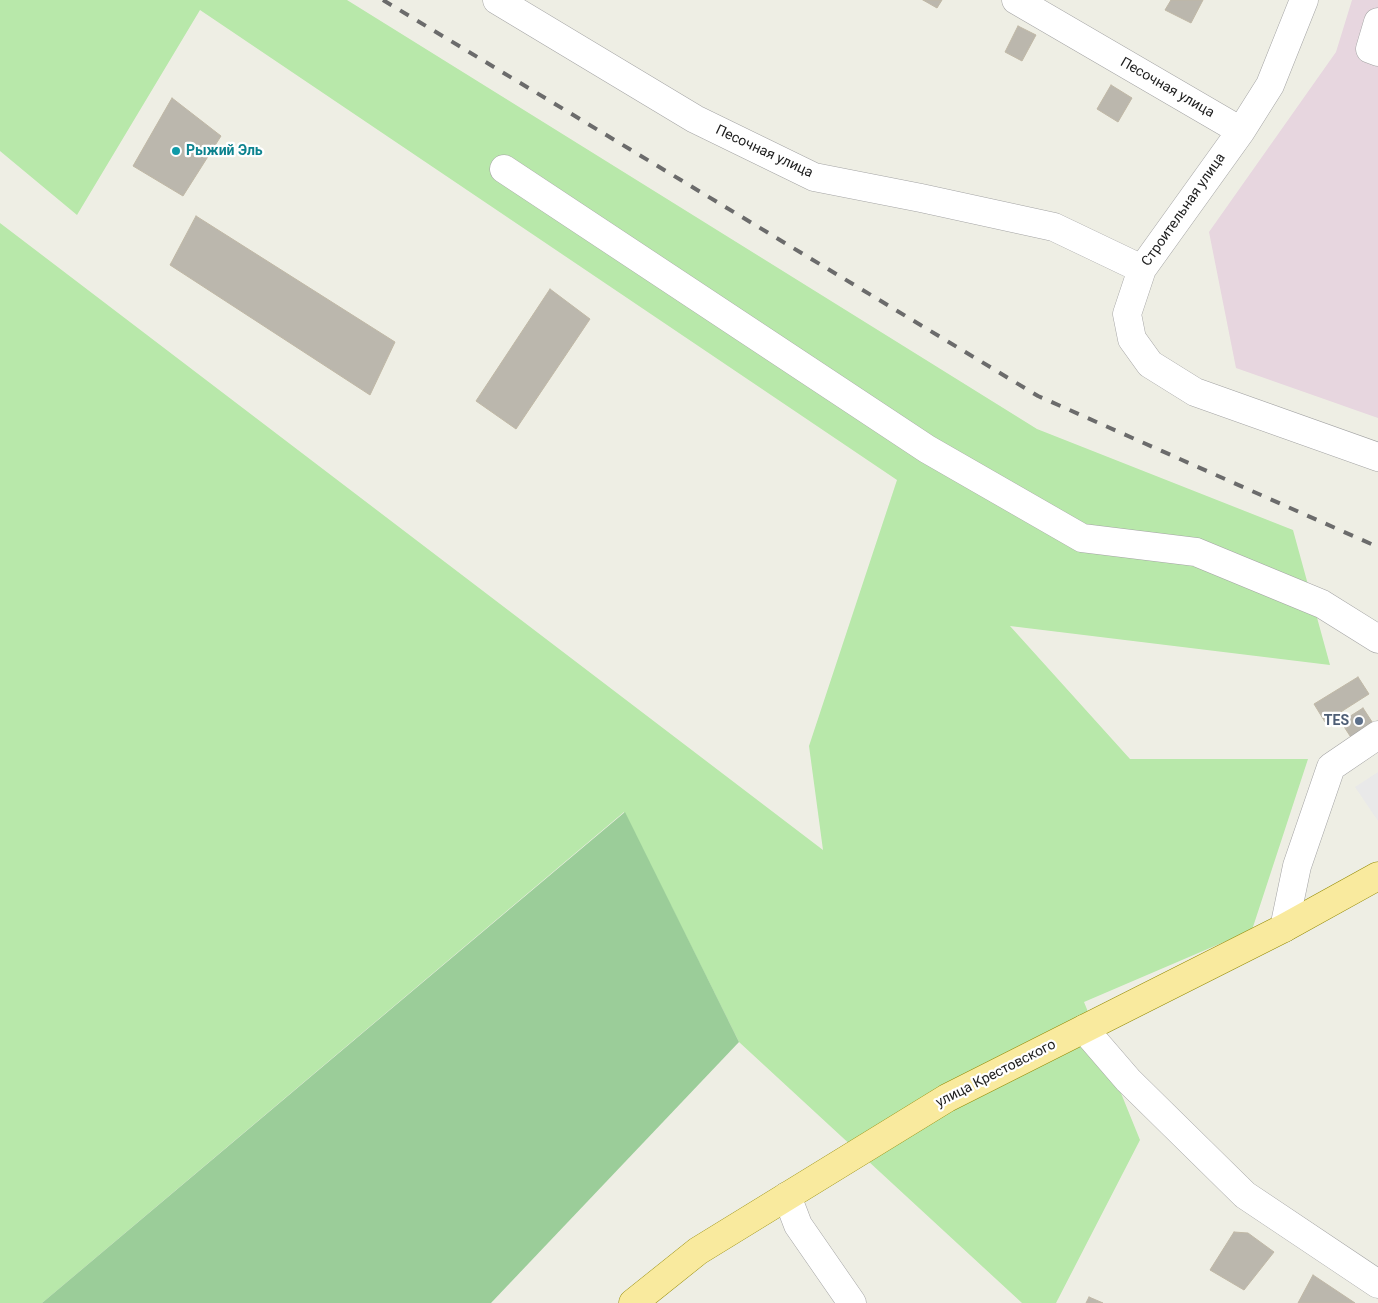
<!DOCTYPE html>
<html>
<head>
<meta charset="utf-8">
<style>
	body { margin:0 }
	canvas { display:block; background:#eeeee4 }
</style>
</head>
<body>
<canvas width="1378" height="1303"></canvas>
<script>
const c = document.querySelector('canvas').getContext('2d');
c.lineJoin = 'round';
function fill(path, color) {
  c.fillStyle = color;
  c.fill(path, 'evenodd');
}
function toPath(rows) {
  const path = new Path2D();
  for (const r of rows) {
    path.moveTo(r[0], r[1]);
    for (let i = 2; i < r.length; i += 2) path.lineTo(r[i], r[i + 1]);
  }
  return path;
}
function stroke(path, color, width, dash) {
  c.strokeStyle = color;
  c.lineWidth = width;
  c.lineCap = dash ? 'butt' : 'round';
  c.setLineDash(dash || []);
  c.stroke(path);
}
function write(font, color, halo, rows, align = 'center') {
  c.font = font + ' Roboto,sans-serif';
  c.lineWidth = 4.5;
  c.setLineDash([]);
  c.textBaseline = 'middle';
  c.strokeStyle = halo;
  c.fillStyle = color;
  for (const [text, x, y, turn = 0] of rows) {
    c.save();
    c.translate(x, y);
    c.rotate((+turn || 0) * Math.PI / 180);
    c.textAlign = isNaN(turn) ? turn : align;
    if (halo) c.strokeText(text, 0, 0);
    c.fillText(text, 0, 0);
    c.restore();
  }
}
const industrial = toPath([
	[1352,0,1378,0,1378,418,1236,368,1209,232,1336,52]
]);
const grass = toPath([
	[0,0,347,0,1037,429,1293,530,1330,665,1010,626,1130,759,1308,759,1252,930,1084,1002,1140,1140,1056,1303,1022,1303,739,1042,624,812,42,1303,0,1303,0,223,823,850,809,746,897,480,200,10,77,215,0,151]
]);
const forest = toPath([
	[625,812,739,1042,491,1303,42,1303]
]);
const parking = toPath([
	[1378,772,1378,821,1355,787]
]);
const building = toPath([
	[923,0,942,0,937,8,923,0],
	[1171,0,1203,0,1191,23,1165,10,1171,0],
	[1018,26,1036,35,1022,61,1005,52,1018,26],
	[1111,85,1132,98,1118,122,1097,109,1111,85],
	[172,98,221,136,183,196,133,166,172,98],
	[196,216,395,342,370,395,170,265,196,216],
	[550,289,590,319,516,429,476,401,550,289],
	[1358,677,1369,694,1325,722,1314,704,1358,677],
	[1363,708,1378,731,1363,756,1341,722,1363,708],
	[1234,1232,1248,1233,1274,1252,1244,1290,1210,1270,1234,1232],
	[1313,1275,1355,1303,1298,1303,1313,1275],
	[1089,1297,1103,1303,1086,1303,1089,1297]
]);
const minor = toPath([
	[497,0,695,119,814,177,921,198,1054,227,1142,269],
	[1016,0,1241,131],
	[1304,0,1270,85,1241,131,1142,269,1127,314,1132,339,1150,364,1195,392,1378,457],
	[1378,22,1370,49,1378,52],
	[504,169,927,449,1082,538,1196,552,1322,604,1378,639],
	[1284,928,1297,866,1331,767,1378,735],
	[1084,1029,1128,1080,1245,1195,1378,1284],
	[787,1196,798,1225,852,1303]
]);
const major = toPath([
	[633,1303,698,1251,947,1098,1284,928,1378,876]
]);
const rail = toPath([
	[383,0,1038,396,1378,547]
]);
const markers = [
	[176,151,5,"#0f9aa8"],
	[1359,721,5,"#5c6f8a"]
];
const streetNames = [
	["Песочная улица",1167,88,30],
	["Песочная улица",764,152,25],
	["Строительная улица",1184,210,-55],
	["улица Крестовского",996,1074,-27]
];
const cultureNames = [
	["Рыжий Эль",186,151]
];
const serviceNames = [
	["TES",1349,721]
];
fill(industrial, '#e7d6df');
fill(grass, '#b8e8aa');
fill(forest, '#9bcd99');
fill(parking, '#e9e9e9');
fill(building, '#bbb7ad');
stroke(building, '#c0b8a6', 1);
stroke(minor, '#a4a4a4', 29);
stroke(major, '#938a04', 29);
stroke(minor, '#fff', 28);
stroke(major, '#f9ea9e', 28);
stroke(rail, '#6b6b6b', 4, [10, 10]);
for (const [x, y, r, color] of markers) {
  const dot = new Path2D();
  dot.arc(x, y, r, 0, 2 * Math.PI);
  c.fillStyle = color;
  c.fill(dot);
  stroke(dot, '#fff', 2);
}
write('14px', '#1d1d1d', '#fff', streetNames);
write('bold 14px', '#0d838f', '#fff', cultureNames, 'left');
write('bold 14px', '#4e5e75', '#fff', serviceNames, 'right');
</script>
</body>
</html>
